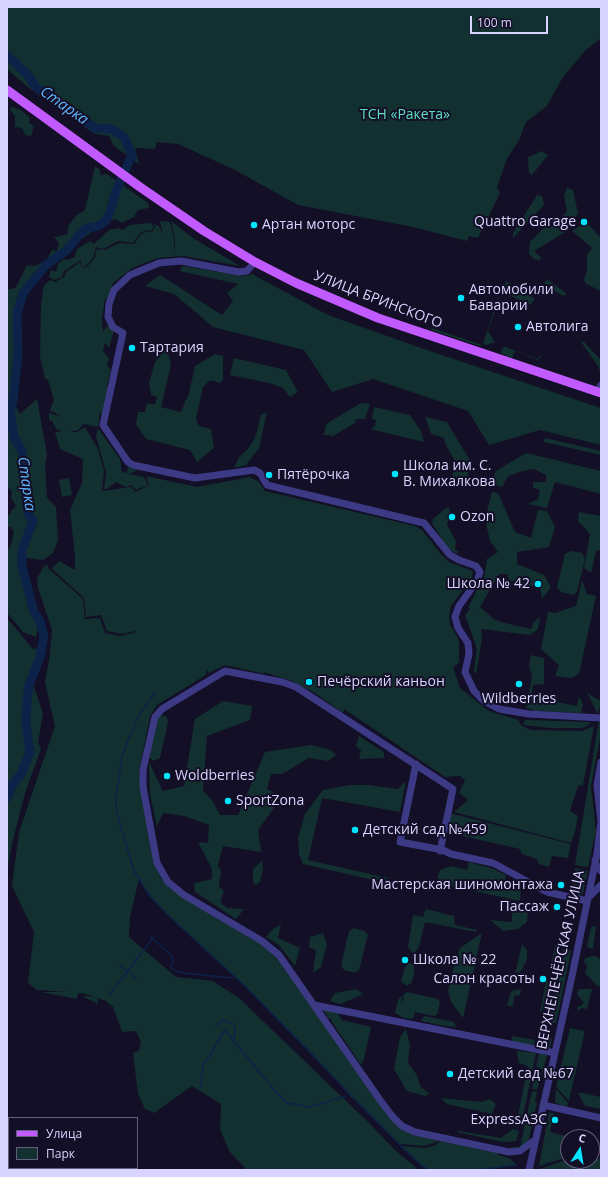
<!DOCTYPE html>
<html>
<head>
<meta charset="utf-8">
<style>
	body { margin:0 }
	#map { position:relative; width:608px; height:1177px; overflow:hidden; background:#130f26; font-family:"Open Sans",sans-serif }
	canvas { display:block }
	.frame { position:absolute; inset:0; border:8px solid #d9d4ff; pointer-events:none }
	.legend { position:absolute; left:8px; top:1117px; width:130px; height:52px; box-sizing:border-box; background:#130f26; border:1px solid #625e7d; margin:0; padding:5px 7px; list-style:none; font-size:12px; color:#d9d4ff }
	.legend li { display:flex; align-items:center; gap:8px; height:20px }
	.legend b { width:20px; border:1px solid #625e7d }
	.north { position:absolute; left:560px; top:1129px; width:40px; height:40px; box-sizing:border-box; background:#130f26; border:1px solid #625e7d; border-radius:50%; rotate:12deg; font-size:11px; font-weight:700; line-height:16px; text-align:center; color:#d9d4ff }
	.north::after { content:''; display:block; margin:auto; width:14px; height:18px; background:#00e5ff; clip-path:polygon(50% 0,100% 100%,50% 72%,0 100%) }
	.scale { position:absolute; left:470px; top:16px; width:78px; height:18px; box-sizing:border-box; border:2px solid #d9d4ff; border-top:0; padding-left:5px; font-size:12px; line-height:14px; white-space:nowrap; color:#d9d4ff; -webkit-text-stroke:3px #130f26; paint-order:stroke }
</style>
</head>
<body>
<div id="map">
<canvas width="608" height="1177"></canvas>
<div class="frame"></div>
<ul class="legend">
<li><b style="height:5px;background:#c25bff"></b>Улица</li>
<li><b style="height:11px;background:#12302f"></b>Парк</li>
</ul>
<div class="north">С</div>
<div class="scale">100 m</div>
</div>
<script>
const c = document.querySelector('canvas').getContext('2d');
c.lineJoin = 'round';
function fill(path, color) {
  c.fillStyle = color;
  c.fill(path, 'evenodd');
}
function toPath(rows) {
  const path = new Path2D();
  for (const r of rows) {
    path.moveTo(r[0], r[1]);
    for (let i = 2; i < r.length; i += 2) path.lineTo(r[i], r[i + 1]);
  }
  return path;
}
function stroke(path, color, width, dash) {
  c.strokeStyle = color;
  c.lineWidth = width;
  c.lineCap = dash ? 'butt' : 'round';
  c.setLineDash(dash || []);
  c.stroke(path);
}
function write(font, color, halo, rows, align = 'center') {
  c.font = font + ' "Open Sans",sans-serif';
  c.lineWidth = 4;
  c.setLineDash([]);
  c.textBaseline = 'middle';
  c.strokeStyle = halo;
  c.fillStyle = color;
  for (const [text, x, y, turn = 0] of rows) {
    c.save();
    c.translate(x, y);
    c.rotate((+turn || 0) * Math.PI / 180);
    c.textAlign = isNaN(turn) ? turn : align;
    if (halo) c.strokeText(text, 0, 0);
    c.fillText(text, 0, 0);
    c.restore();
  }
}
const green = toPath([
	[7,7,601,7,601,38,585,51,563,77,547,106,526,122,519,140,507,159,497,187,500,193,478,238,469,236,467,241,413,227,298,205,233,169,178,144,157,142,155,149,135,148,139,164,114,146,109,136,95,134,75,121,25,85,7,69],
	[11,107,21,110,30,118,29,123,34,126,31,136,25,135,22,128,15,127,15,116,10,110],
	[542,151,548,155,532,175,529,173,528,157],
	[95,166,100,170,100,175,107,174,148,203,149,208,138,210,134,217,122,223,115,219,107,222,54,257,29,290,17,321,22,353,15,405,20,414,37,399,47,454,45,464,47,498,56,507,58,540,53,553,43,560,26,558,27,578,39,623,36,637,23,632,7,613,7,551,11,545,14,532,10,526,7,528,7,516,10,515,11,511,16,506,11,498,12,491,7,487,7,289,12,289,16,287,27,265,34,266,46,261,52,250,57,251,59,243,54,237,68,234,68,226,77,215,85,210],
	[567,188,573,190,578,213,567,231,534,251,541,257,540,260,534,259,529,254,530,242,546,225,548,228,557,224,567,211,564,196],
	[537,195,542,196,544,205,513,238,513,233],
	[160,221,170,222,174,240,174,255,175,240,171,221,193,238,240,266,183,256,158,258,132,268,112,284,114,289,109,300,105,299,102,319,103,332,107,326,112,325,114,330,109,348,105,343,103,351,109,358,107,365,111,370,107,385,104,382,110,389,105,420,100,412,98,427,84,424,78,430,69,432,77,432,85,427,98,449,104,471,102,491,131,487,136,492,149,485,146,476,197,487,250,477,259,482,265,491,415,526,422,530,441,554,449,562,473,571,472,578,451,606,449,616,450,624,459,640,459,663,453,667,460,688,489,711,518,720,521,725,531,730,582,731,594,726,583,785,578,786,570,811,578,816,575,832,571,843,454,812,468,800,459,793,465,780,460,776,445,777,347,711,344,709,343,713,315,693,292,681,264,672,265,674,225,665,209,673,207,670,206,675,157,705,150,716,139,772,154,863,160,876,165,883,261,943,277,956,402,1129,414,1135,439,1141,424,1146,399,1144,350,1096,309,1050,246,987,167,914,150,896,139,879,130,917,129,937,176,977,213,981,239,998,368,1122,396,1151,419,1170,247,1170,229,1151,220,1129,221,1104,192,1086,154,1113,145,1109,138,1094,133,1053,139,1051,141,1042,136,1031,122,1032,113,1007,106,1001,97,998,98,1004,84,997,84,996,96,997,81,993,78,993,77,999,41,992,68,992,37,990,28,983,34,932,12,886,19,832,55,726,45,682,50,654,52,630,38,588,37,579,42,569,47,564,49,569,83,599,85,619,100,618,105,633,121,636,136,632,134,631,123,634,107,631,101,615,86,617,84,598,52,569,59,561,75,570,75,556,70,510,82,483,83,459,60,449,55,432,64,431,57,430,52,421,49,420,49,413,62,417,50,410,54,400,48,380,45,379,40,357,41,303,44,285,50,280,55,282,64,277,66,272,80,262,82,267,86,268,94,259,97,249,105,250,119,243,134,244,142,233,153,231,155,227,154,224,159,226,163,235],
	[586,222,601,238,601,291,586,284,584,280,587,270,587,255,592,248,572,231],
	[151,223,154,227,152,230,141,232,133,243,118,241,103,249,96,247,93,258,85,267,82,266,81,260,64,271,62,277,54,280,49,277,51,270,56,272,58,264,64,259,68,260,75,257,77,249,90,241,94,244,109,230,118,228,123,230,129,225],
	[182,266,243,276,252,274,328,315,424,349,601,408,601,445,540,430,489,445,468,411,373,379,332,392,304,350,213,327,174,294,145,286,160,275,222,315,233,301,227,293,238,284,180,271],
	[547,279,567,294,564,296,552,290,544,283],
	[506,281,535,299,530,305,502,292],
	[498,298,499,299,488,331,495,342,487,345,483,344],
	[432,328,482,345,485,346,476,345,431,330],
	[581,342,584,342,601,360,601,375,598,366],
	[505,347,538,359,540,356,541,357,537,361,536,359,515,351,512,358,501,353,502,349],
	[167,348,171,365,161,407,181,412,186,399,188,397,195,366,215,354,223,356,223,379,220,383,210,380,203,387,196,419,199,426,211,429,214,448,197,462,190,450,146,439,136,424,138,412,145,412,147,404,155,404,157,397,151,395,149,383,155,362],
	[234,358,286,370,298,392,290,397,283,388,269,383,230,375],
	[361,403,370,404,365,419,356,419,355,423,333,436,324,435,326,424],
	[374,407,410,415,421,431,424,442,370,429,375,426,376,420,372,419],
	[267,412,259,448,246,465,234,468,239,457,247,450,255,438,261,415],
	[425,417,447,422,471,462,465,486,450,485,456,463,446,445,444,438,431,434],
	[98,428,120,459,122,472,127,473,128,467,138,470,129,474,144,477,148,485,136,490,131,485,126,487,116,482,107,489,104,489,106,472,96,437],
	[545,438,601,451,601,455,544,442],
	[526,453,601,471,601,494,555,482,547,508,528,504,538,499,540,490,533,488,533,482,546,482,546,475,534,469,523,471,508,476,502,487,490,484,496,471],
	[69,478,72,495,62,497,59,480],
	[492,492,498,493,515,532,531,538,538,510,547,511,555,527,549,547,517,552,517,564,544,575,551,587,542,599,540,588,509,580,507,574,499,574,480,607,494,619,468,608,485,574,487,559,498,552,490,541,485,519],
	[446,508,450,509,447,525,456,541,455,550,459,551,456,554,446,546,432,523,433,519],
	[579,512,601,516,601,550,596,551,591,573,584,568,590,534,578,521],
	[571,551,582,553,585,559,577,592,573,595,561,592,557,587,565,554],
	[582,580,587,594,596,596,579,674,571,678,555,676,559,665,541,649,548,612,555,613,576,606],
	[470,609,501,622,531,629,534,622,540,617,538,629,530,635,481,629,482,638,476,675,474,670,477,649,465,615],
	[7,618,33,649,40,647,33,669,33,684,43,713,38,743,41,749,25,793,12,844,7,872,7,802,14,785,24,775,32,754,31,745,28,748,27,757,7,790],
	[531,655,544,658,544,684,533,685,531,697,577,706,579,696,583,704,581,713,536,711,526,708,532,676,529,667],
	[587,693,601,701,598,714],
	[223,701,252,706,250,720,207,736,203,791,212,800,220,815,238,815,265,752,311,745,331,750,336,755,328,761,309,758,282,774,271,774,267,789,277,794,276,805,258,830,261,852,223,846,218,865,221,871,219,887,224,891,220,902,227,908,244,909,236,919,195,892,194,883,212,879,212,869,198,842,208,843,209,825,184,816,163,813,157,827,150,794,149,762,163,791,184,786,195,719],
	[162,715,167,717,168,722,160,758,153,761,149,757,158,717],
	[525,720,590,722,590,724,583,728,551,728,523,725],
	[599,720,601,721,601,733,591,786,596,831,588,867,575,865],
	[359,736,384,752,384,758,359,759,361,750,356,746],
	[406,781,400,812,322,798,308,860,388,878,382,882,303,864,299,854,298,838,305,814,323,790,350,785,369,785,398,789],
	[449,813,571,844,568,858,552,856,549,867,539,864,537,859,522,854,520,849,445,832],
	[262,861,263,869,260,882,256,885,253,882,253,869],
	[469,862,494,869,506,875,504,883,521,889,520,901,436,883,440,870,451,866,467,870],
	[575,868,588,871,583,893,580,896,572,894],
	[516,907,528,909,527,922,518,929,503,931,490,920,512,922,512,912],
	[426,909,454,916,455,925,477,930,476,932,425,922,419,947,413,954,408,947,413,915,423,917],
	[281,924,278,938,300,948,295,966,279,945,266,937,273,929],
	[593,926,596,927,593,949,587,947,591,928],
	[354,928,365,931,368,935,359,970,355,973,344,970,341,966,349,931],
	[323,933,327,944,321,967,313,973,316,950,309,947,310,937],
	[482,933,463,1018,451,1002,448,991,454,966,460,948],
	[558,941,560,943,555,963,552,971,550,969,555,946],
	[522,944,527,950,527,959,522,970,515,974],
	[563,949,571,951,556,1023,547,1024],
	[592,956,598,957,601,961,601,987,597,986,585,973,587,966,584,962,585,958],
	[409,963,414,964,414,973,412,982,407,986,401,981,405,967],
	[546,981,551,982,545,1008,540,1012],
	[356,989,363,994,341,1004,330,1001,335,993],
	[521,989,520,995,514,996,513,1006,507,1006,511,991],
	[579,989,592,989,587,1009,582,1008,577,1011,578,1007,584,1003,577,994],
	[407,992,438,999,440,1002,437,1015,434,1016,415,1012,413,1019,404,1018,395,1013,398,1000,402,995,401,1007,404,994],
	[322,1009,336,1010,342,1020,371,1027,364,1059,361,1065,332,1022,331,1018,329,1019],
	[424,1016,454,1022,456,1027,444,1026,421,1021],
	[570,1028,585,1031,569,1101,556,1087],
	[406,1029,410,1045,408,1063,417,1075,420,1086,430,1094,425,1096,407,1091,394,1069,400,1037],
	[543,1035,552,1039,550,1047,549,1049,536,1048,539,1039,542,1039],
	[512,1036,535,1040,533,1047,512,1042],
	[517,1051,536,1053,522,1121,517,1120,528,1066,519,1063],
	[539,1053,547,1055,543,1071,536,1066],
	[536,1068,542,1073,537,1090,532,1089],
	[556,1089,568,1103,567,1107,555,1103],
	[532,1091,537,1092,535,1102,537,1103,528,1143,523,1147,510,1150,511,1147,520,1147],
	[578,1092,601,1097,601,1109,585,1106],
	[441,1098,482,1102,490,1099,496,1104,492,1114,447,1104],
	[549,1112,554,1114,550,1132,569,1137,568,1157,539,1166],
	[513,1129,519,1131,516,1141,504,1142,456,1132,459,1131,501,1138],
	[440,1141,498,1153,498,1155,509,1158,517,1165,475,1170,430,1170,422,1166,401,1146,425,1148,436,1145],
	[592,1158,601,1159,601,1170,520,1170,520,1169,540,1169,568,1159,568,1161,592,1161]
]);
const stream = toPath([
	[155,692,138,717,128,740,122,756,116,798,116,810,134,871,150,896,167,914,246,987,401,1146,422,1166,430,1170],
	[151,937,172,956,173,961,171,967,175,971,183,973,232,978],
	[119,964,137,979],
	[110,994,153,938],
	[216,1026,223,1020,233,1024,235,1028,234,1041],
	[200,1088,203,1066,225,1030,274,1090,287,1103,310,1107,346,1096],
	[475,1170,517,1165]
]);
const river = toPath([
	[7,55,28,75,36,87,95,128,112,129,124,137,132,155,116,191,110,212,106,221,98,226,87,228,80,234,67,250,46,265,23,293,17,314,18,355,13,401,10,411,14,437,22,451,28,514,33,521,22,550,22,566,34,612,40,621,44,636,40,657,29,685,27,701,26,724,30,753,21,774,12,785,7,798]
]);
const minor = toPath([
	[255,262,247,271,239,272,181,261,159,263,130,275,114,290,109,304,108,317,113,327,123,333,103,425,128,462,133,465,195,478,254,470,260,473,267,485,424,523,450,555,459,560,476,566,480,572,477,581,459,606,455,617,458,628,468,643,469,654,465,672,474,691,484,701,499,709,529,714,601,718],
	[597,392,601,385],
	[416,764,400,842,443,850,451,854,493,863,547,892,587,901],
	[440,851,453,789,296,687,282,682,225,671,162,709,155,717,143,770,143,787,157,863,168,882,184,895,262,941,279,955,380,1100,392,1116,402,1126,415,1132,509,1152,520,1151,535,1140],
	[595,860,597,867,601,871],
	[589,897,601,885],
	[314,1005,555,1053],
	[543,1105,601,1118],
	[529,1170,572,976,597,854,601,821,597,785,601,762]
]);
const major = toPath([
	[7,90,140,187,204,231,255,262,296,283,378,318,601,393]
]);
const markers = [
	[584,222,4,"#00e5ff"],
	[254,225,4,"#00e5ff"],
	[461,298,4,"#00e5ff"],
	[518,327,4,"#00e5ff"],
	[132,348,4,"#00e5ff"],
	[395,474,4,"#00e5ff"],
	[269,475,4,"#00e5ff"],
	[452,517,4,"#00e5ff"],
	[538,584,4,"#00e5ff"],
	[309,682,4,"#00e5ff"],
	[519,684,4,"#00e5ff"],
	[167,776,4,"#00e5ff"],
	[228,801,4,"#00e5ff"],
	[355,830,4,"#00e5ff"],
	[561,885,4,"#00e5ff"],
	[557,907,4,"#00e5ff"],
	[405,960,4,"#00e5ff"],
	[543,979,4,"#00e5ff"],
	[450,1074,4,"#00e5ff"],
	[555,1120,4,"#00e5ff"]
];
const parkNames = [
	["ТСН «Ракета»",405,115]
];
const poiNames = [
	["Quattro Garage",576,222,"right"],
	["Артан моторс",262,225],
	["Автомобили",469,290],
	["Баварии",469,306],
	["Автолига",526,327],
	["Тартария",140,348],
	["Школа им. С.",403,466],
	["В. Михалкова",403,482],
	["Пятёрочка",277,475],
	["Ozon",460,517],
	["Школа № 42",530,584,"right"],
	["Печёрский каньон",317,682],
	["Wildberries",519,699,"center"],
	["Woldberries",175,776],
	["SportZona",236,801],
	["Детский сад №459",363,830],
	["Мастерская шиномонтажа",553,885,"right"],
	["Пассаж",549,907,"right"],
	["Школа № 22",413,960],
	["Салон красоты",535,979,"right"],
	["Детский сад №67",458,1074],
	["ExpressАЗС",547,1120,"right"]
];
const streetNames = [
	["УЛИЦА БРИНСКОГО",378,300,21],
	["ВЕРХНЕПЕЧЁРСКАЯ УЛИЦА",561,960,-78]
];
const waterNames = [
	["Старка",64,106,35],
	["Старка",26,484,82]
];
fill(green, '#12302f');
stroke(stream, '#0c2248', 1.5);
stroke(river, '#0c2248', 9);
stroke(minor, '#3d3a85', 7);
stroke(major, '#c25bff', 9);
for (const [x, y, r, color] of markers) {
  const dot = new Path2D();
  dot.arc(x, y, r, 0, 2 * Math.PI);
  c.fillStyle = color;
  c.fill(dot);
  stroke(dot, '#130f26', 1.5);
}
write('14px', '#5fe0c0', '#130f26', parkNames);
write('14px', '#d9d4ff', '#130f26', poiNames, 'left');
write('14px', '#d9d4ff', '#130f26', streetNames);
write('italic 15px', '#62b6ff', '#130f26', waterNames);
</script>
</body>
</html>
